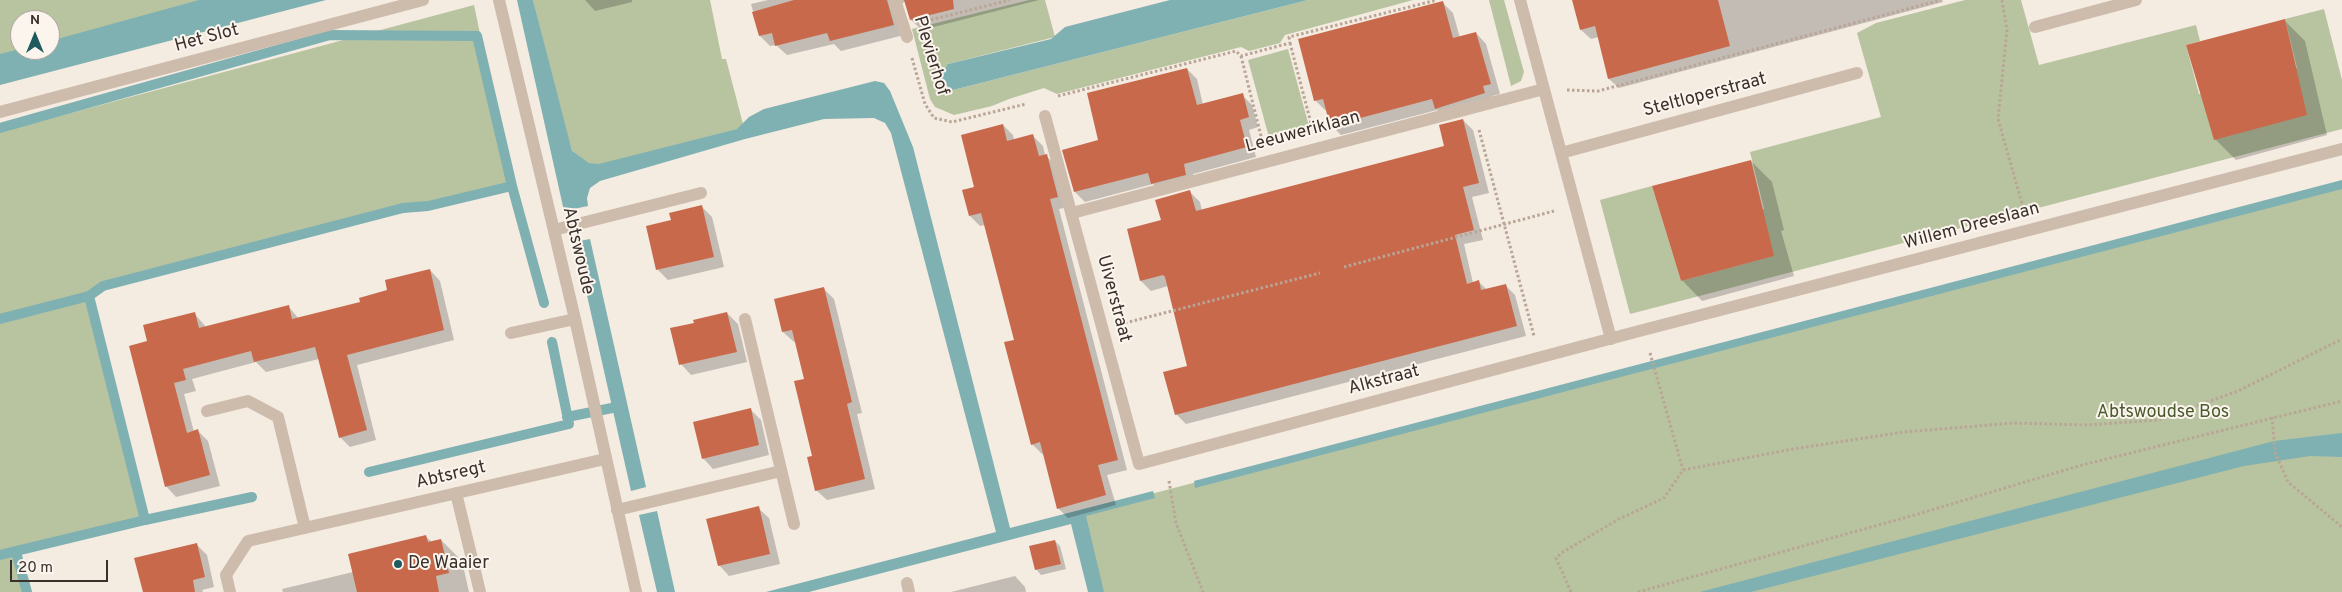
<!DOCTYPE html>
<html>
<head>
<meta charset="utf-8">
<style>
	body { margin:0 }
	#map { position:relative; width:2342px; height:592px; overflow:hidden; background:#f4ebe1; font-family:Overpass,sans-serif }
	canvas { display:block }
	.north { position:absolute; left:10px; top:10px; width:50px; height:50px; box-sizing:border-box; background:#fbf5ee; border:1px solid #aea6a0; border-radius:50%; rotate:0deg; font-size:14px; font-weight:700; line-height:20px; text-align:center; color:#3b302b }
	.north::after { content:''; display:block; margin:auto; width:18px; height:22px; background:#1f5a5e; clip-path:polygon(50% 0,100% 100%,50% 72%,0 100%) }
	.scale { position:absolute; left:10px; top:560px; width:98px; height:22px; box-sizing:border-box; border:2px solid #3b302b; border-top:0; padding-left:6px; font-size:15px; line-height:18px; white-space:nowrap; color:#3b302b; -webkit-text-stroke:4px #fbf5ee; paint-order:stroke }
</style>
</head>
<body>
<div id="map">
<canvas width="2342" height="592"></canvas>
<div class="north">N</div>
<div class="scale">20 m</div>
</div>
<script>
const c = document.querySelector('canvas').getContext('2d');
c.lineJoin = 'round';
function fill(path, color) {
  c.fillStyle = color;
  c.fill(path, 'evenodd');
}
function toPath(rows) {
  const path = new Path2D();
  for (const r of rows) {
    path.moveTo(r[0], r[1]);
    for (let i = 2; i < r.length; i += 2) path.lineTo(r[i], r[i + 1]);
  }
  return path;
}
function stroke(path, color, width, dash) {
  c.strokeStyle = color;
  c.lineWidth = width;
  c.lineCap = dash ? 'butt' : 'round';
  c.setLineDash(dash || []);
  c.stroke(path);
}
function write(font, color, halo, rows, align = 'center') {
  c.font = font + ' Overpass,sans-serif';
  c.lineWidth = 4;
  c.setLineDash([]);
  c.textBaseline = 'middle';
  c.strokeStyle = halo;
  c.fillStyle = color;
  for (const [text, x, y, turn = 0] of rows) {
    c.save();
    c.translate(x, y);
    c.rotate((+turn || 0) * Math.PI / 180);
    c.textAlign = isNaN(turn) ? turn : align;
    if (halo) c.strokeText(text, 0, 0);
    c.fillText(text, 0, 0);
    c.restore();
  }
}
const green = toPath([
	[0,0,285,0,0,74],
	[20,20,50,20,50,50,20,50],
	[533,0,710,0,722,59,726,59,743,124,738,129,599,165,589,163,579,158,572,151,563,121],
	[1029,0,1045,0,1055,37,948,64,953,90,1308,0,1413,0,1285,35,1280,43,1249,51,1241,47,1057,94,1044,88,1009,99,992,106,954,115,935,107,930,99,912,29],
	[1489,0,1504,0,1524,72,1521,81,1511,86],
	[1965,0,2021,0,2039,65,2196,25,2200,41,2186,45,2199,94,2297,68,2285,19,2324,9,2342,80,2342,129,1630,314,1600,200,1652,186,1681,281,1773,256,1761,210,1764,209,1750,152,1881,117,1857,33,1876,23],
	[474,5,512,186,428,206,403,208,103,286,89,296,145,520,17,552,27,592,0,592,0,132],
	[1288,49,1310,130,1270,141,1248,60],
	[2342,181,2342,592,1095,592,1075,514]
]);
const water = toPath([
	[199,0,326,0,0,85,0,54,20,49,50,50,50,41],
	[517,0,533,0,572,151,589,163,599,164,737,129,749,117,764,109,875,81,884,83,890,91,913,147,1010,528,1153,491,1155,498,1086,516,1104,592,1088,592,1071,524,809,592,766,592,996,532,891,133,885,123,874,118,824,119,745,139,600,181,590,188,587,198,588,206,564,211],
	[1170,0,1308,0,953,90,943,83,941,77,948,64,1051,39,1065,27],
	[2342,180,2342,189,1195,488,1194,481],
	[590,239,646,487,631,491,575,242],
	[2342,433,2342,457,2310,456,2244,466,1751,592,1700,592,2274,441],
	[657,511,675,592,657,592,639,515]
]);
const shadow = toPath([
	[585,0,632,0,632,2,595,11],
	[768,0,1039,0,922,30,911,20,905,2,904,2,897,10,904,35,841,51,834,44,787,55,776,45,770,46,760,36,751,4],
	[1574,0,1942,0,1943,2,1619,88,1609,79,1599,37,1591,39,1581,30],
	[1443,3,1453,13,1460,38,1476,33,1486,44,1500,94,1492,96,1494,103,1446,119,1437,110,1341,135,1331,125,1327,110,1325,110,1315,100],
	[2284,20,2305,41,2327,135,2236,160,2215,139],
	[1187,69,1197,79,1203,105,1242,95,1252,105,1258,127,1249,130,1256,157,1193,174,1196,185,1162,193,1153,184,1085,202,1075,192,1064,150,1100,141],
	[1463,120,1473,130,1489,193,1472,197,1483,240,1464,244,1473,283,1479,282,1487,290,1505,285,1515,295,1526,336,1186,424,1176,414,1188,367,1168,286,1151,291,1141,281,1162,221,1190,192,1200,202,1202,211,1446,147],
	[1003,125,1013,135,1014,140,1033,136,1043,146,1045,155,1056,165,1068,207,1059,209,1127,470,1107,475,1116,505,1068,518,1058,508,1044,454,1042,454,1032,444,1015,341,985,225,980,226,970,216,964,191,975,188],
	[1751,161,1772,182,1784,230,1781,231,1794,276,1702,301,1682,280],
	[702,207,712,217,724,267,668,280,658,270,672,221],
	[430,270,440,281,454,340,357,365,376,440,350,447,340,437,319,359,266,372,256,362,192,379,196,391,184,394,194,432,198,431,208,441,220,486,176,497,166,486,148,342,194,313,206,327,288,306,299,319,362,303],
	[824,289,834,299,862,413,857,414,875,489,827,500,816,490,806,380,797,341,794,342,783,332],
	[727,313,738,324,747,362,691,375,681,364,696,324],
	[750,409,761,420,769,455,713,469,703,458],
	[758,508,769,518,780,564,729,576,719,565],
	[426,537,432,542,441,540,462,561,469,592,283,592,282,589,353,572],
	[1055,541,1060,546,1066,569,1041,575,1036,569],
	[196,544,207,555,214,587,202,590,203,592,144,592],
	[1015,576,1025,587,1026,592,951,592]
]);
const stream = toPath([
	[0,128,330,35,477,36,512,186,428,206,403,208,103,286,89,296,0,319],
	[512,186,544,303],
	[567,417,612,408],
	[369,472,569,424,552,342],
	[145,520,252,497],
	[16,552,27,592],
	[0,555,145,520,89,296]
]);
const building = toPath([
	[794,0,887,0,894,25,830,41,827,33,775,46,772,33,759,36,752,12],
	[904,0,953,0,954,9,910,20],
	[1572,0,1718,0,1730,46,1608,79,1595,26,1580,30],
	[1443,1,1453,38,1476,32,1491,84,1483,86,1485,93,1435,109,1432,99,1330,126,1323,99,1314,101,1298,39],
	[2285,19,2307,115,2214,140,2186,45],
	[1187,68,1197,105,1243,93,1249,117,1240,120,1247,147,1184,164,1186,175,1151,184,1148,173,1074,192,1062,150,1098,140,1087,93],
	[1463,119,1479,183,1463,187,1474,230,1455,235,1467,284,1479,280,1481,290,1506,284,1517,326,1175,415,1163,372,1187,366,1165,277,1163,275,1140,281,1127,229,1161,220,1155,200,1190,190,1196,211,1444,146,1439,125],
	[1003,124,1007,141,1033,134,1039,156,1047,154,1058,197,1050,199,1118,460,1098,465,1106,495,1057,509,1040,442,1031,445,1004,342,1014,340,981,213,969,216,962,190,974,187,961,135],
	[1751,160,1774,256,1681,281,1652,186],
	[702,205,714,257,656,270,646,226,671,220,669,213],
	[430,269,444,330,347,355,367,430,339,438,315,347,254,362,251,351,183,369,186,380,174,383,187,433,198,429,210,475,165,487,129,346,147,341,143,325,195,312,199,328,289,305,292,319,360,302,359,298,387,290,385,280],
	[824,287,852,402,847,404,865,479,815,491,807,457,812,456,794,381,804,379,792,330,782,332,774,299],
	[727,312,737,352,679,365,670,328,694,323,693,320],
	[751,408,759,445,702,459,693,422],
	[759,506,770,554,718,566,706,519],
	[426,535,428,542,441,539,449,573,436,576,439,592,357,592,348,554],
	[1055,540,1061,564,1035,570,1029,546],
	[197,543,205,577,193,580,195,592,143,592,134,558]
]);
const path = toPath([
	[2002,0,2007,30,1998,119,2023,207],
	[926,21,1010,0],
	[1290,43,1312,127],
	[1241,56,1262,140],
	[912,58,925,104,934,118,952,122,1026,104],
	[1567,90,1598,91,1941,0],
	[1058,96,1236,51,1241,56,1290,43,1289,37,1437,0],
	[1479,130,1534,336],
	[1344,267,1554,211],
	[1125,323,1320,273],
	[1650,353,1683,470],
	[2272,417,2275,452,2288,482,2342,527],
	[1169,481,1176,523,1203,592],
	[1571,592,1556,558,1563,552,1619,519,1664,498,1683,470,1793,449,1904,432,2014,423,2087,425,2158,420,2238,391,2342,339],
	[1638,592,1918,514,2082,465,2342,401]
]);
const minor = toPath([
	[499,0,575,319,636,592],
	[895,0,907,37],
	[1520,0,1611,339],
	[2035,27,2136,0],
	[0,112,423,0],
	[1045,116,1139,464,1643,330,2342,149],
	[1561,153,1857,73],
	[1072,213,1544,89],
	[554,230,701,193],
	[745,319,794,524],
	[511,333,575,319],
	[207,411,248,401,278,417,305,528],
	[456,493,480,592],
	[617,510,781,471],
	[907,583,909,592],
	[230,592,226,575,248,541,605,459]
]);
const markers = [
	[398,564,5,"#1f5a5e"]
];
const streetNames = [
	["Het Slot",207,39,-15],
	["Plevierhof",930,56,73],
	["Steltloperstraat",1705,96,-15],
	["Leeuweriklaan",1303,133,-15],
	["Willem Dreeslaan",1972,227,-15],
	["Abtswoude",577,251,77],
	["Uiverstraat",1113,299,75],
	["Alkstraat",1384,381,-15],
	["Abtsregt",451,476,-13]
];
const parkNames = [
	["Abtswoudse Bos",2163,413]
];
const poiNames = [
	["De Waaier",408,564]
];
fill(green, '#b8c4a0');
fill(water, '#7fb0b2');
fill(shadow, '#0003');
stroke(stream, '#7fb0b2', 10);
fill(building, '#c8694b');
stroke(path, '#b9a596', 3, [2.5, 2.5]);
stroke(minor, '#cdbbac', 12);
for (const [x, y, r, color] of markers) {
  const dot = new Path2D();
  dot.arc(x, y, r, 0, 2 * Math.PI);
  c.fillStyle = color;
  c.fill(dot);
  stroke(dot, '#fbf5ee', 2);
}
write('18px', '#3b302b', '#fbf5ee', streetNames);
write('18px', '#4a5a2e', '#fbf5ee', parkNames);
write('18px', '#3b302b', '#fbf5ee', poiNames, 'left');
</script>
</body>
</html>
